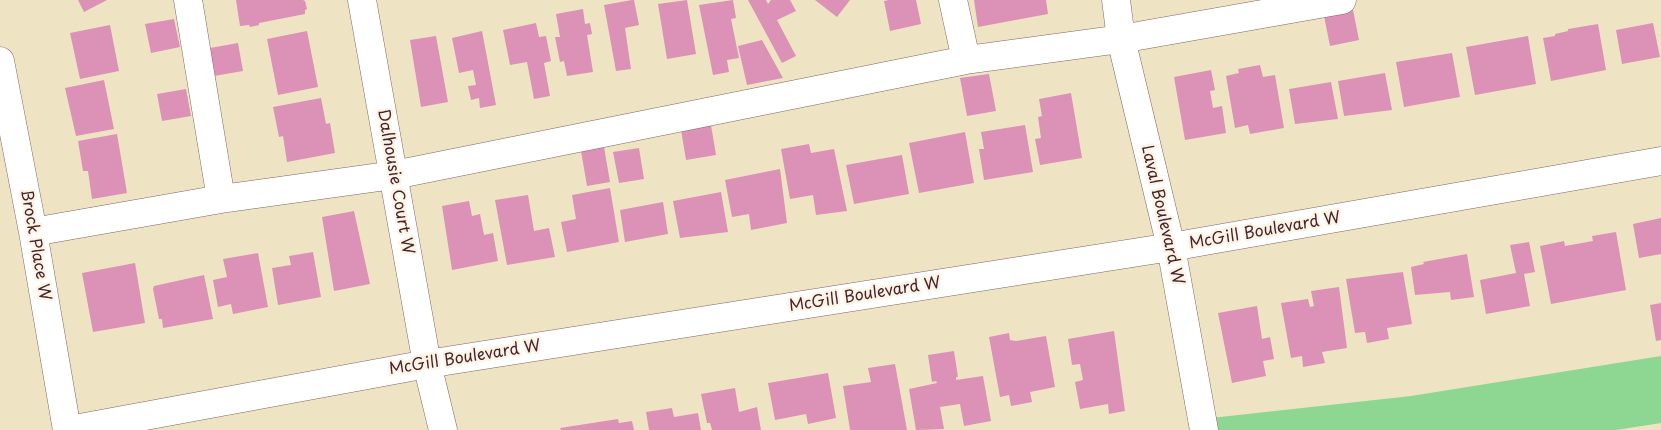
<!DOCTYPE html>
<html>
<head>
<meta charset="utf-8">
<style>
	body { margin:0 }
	canvas { display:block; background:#eee4c4 }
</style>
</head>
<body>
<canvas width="1661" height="430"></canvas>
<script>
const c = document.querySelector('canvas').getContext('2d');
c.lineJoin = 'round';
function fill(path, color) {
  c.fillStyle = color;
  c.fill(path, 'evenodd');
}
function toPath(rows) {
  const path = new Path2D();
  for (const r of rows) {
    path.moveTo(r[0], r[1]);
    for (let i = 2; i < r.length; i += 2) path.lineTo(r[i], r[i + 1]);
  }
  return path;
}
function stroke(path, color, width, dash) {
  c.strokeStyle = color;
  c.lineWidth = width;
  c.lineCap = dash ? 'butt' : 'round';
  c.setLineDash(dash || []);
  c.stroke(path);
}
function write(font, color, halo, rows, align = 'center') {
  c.font = font + ' "Playpen Sans",sans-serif';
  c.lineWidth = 5;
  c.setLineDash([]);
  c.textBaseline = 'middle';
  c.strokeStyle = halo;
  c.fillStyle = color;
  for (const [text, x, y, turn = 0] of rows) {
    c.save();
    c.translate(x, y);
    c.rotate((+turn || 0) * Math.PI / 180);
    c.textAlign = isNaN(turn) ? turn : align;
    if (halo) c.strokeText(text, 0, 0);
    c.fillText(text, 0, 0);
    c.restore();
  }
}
const green = toPath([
	[1661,356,1661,423,1616,430,1204,430,1202,419,1411,396]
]);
const building = toPath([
	[78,0,107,0,84,12],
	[236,0,303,0,305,1,307,9,305,10,305,14,259,23,259,25,250,27,249,25,240,26],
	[632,0,634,0,639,25,625,28,631,69,616,71,604,5],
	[687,0,696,54,667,59,658,4],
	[733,0,736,18,731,19,739,58,727,60,729,72,713,75,699,5],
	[748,0,766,0,768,4,771,0,790,0,796,11,777,20,796,56,782,63],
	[815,0,850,0,837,17],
	[889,0,916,0,921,24,890,31,884,1],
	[974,0,1046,0,1048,14,978,27],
	[583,9,585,24,590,23,592,34,587,35,593,72,567,76,564,61,560,62,555,37,560,37,556,14],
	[1353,10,1359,40,1330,46,1324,16],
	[174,19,180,47,151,53,145,24],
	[536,23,539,37,546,36,551,61,544,63,550,96,534,99,527,62,510,65,503,30],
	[1653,23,1660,57,1622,64,1616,30],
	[1598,24,1606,70,1551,81,1543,38,1555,36,1555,34,1568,31,1568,29],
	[110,25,119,71,80,79,70,33],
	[307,31,318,87,278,95,267,39],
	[482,31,496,105,480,108,479,98,471,100,468,86,476,85,473,70,459,73,452,38],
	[436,36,448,102,421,107,410,40],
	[1528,36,1536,84,1475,95,1466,47],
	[762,40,783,78,747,85,738,46],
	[238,43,243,71,214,76,210,48],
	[1452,53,1460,97,1404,107,1396,62],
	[1260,65,1263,77,1275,75,1284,128,1250,134,1248,125,1235,128,1226,76,1239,73,1238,69],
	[1211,70,1215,90,1210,91,1213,108,1222,106,1226,133,1185,140,1174,77],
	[1385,73,1392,110,1344,116,1338,81],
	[989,74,996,111,967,116,960,78],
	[104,80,114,129,76,136,65,88],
	[1331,82,1338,119,1295,124,1289,89],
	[186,89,191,116,162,121,157,94],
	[1071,93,1082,158,1040,165,1035,139,1041,138,1038,117,1042,116,1039,99],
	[321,98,326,124,330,123,335,153,287,162,283,136,279,137,273,107],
	[711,125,716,155,686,160,681,130],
	[1025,125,1033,172,984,180,979,149,984,149,981,132],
	[965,132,974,183,919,193,909,143],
	[117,134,127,193,92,199,88,171,83,171,78,141],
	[809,144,811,153,834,149,847,211,816,215,813,195,790,199,781,149],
	[604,147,610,182,587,186,581,151],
	[639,148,644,179,619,183,613,152],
	[902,155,909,194,854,204,846,165],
	[780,169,787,223,751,230,749,214,732,217,725,180],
	[610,188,619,242,567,252,561,222,576,219,572,195],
	[721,192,728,232,680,238,673,201],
	[528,195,534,231,549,228,555,257,507,265,495,200],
	[469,201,472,216,480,214,484,235,493,233,498,261,452,270,442,206],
	[663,202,668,234,625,242,620,210],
	[354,211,370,284,334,291,322,217],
	[1661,218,1661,254,1639,258,1633,224],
	[1616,232,1626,290,1551,304,1540,246,1564,241,1565,246,1593,241,1592,236],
	[1529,242,1535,272,1524,274,1530,306,1486,314,1480,280,1516,273,1510,245],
	[313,252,321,297,278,305,272,268,291,265,289,256],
	[258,253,268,307,233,314,231,304,218,307,213,280,227,277,223,259],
	[1467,254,1474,297,1451,300,1450,292,1415,295,1411,267,1424,264,1423,262],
	[135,263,145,323,93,332,82,273],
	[1403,272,1412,324,1387,328,1389,339,1367,343,1365,332,1355,333,1346,279],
	[204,275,213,319,163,328,162,319,159,319,153,289,154,286],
	[1339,287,1347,348,1322,352,1325,363,1303,367,1302,356,1291,358,1281,303,1308,299,1310,307,1314,306,1311,291],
	[1661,303,1661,340,1656,341,1650,305],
	[1257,306,1262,339,1270,337,1274,359,1263,361,1266,376,1232,383,1218,313],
	[1114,331,1125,411,1109,414,1108,404,1080,409,1075,382,1083,380,1080,364,1072,365,1068,339],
	[1009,333,1010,340,1016,341,1046,336,1055,387,1030,392,1032,402,1011,406,1009,395,1000,397,989,337],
	[954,351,958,377,956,377,956,380,983,376,991,421,964,426,960,404,940,407,944,429,916,430,909,389,937,383,936,381,932,382,928,355],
	[895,364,907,430,850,430,843,386,871,382,868,368],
	[828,373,836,418,808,424,806,414,775,420,768,383],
	[735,388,739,412,757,407,761,430,712,430,710,423,707,423,701,394],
	[672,408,674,417,698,413,701,430,649,430,646,412],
	[618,419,619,423,632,421,634,430,561,430,560,428]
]);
const minor = toPath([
	[188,0,221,199],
	[362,0,427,364,443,430],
	[953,0,966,60],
	[1116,0,1121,39,1171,247,1204,430],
	[0,61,33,232,67,430],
	[33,232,221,199,394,175,966,60,1121,39,1342,0],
	[69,430,427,364,1171,247,1661,161]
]);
const streetNames = [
	["Dalhousie Court W",395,182,80],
	["Laval Boulevard W",1162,215,77],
	["McGill Boulevard W",1265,231,-10],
	["Brock Place W",35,245,80],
	["McGill Boulevard W",865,295,-9],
	["McGill Boulevard W",465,358,-9]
];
fill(green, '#8ed793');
fill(building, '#db92b6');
stroke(minor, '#836461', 29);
stroke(minor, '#fff', 28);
write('16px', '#4a1f2b', '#fcf5e5', streetNames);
</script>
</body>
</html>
